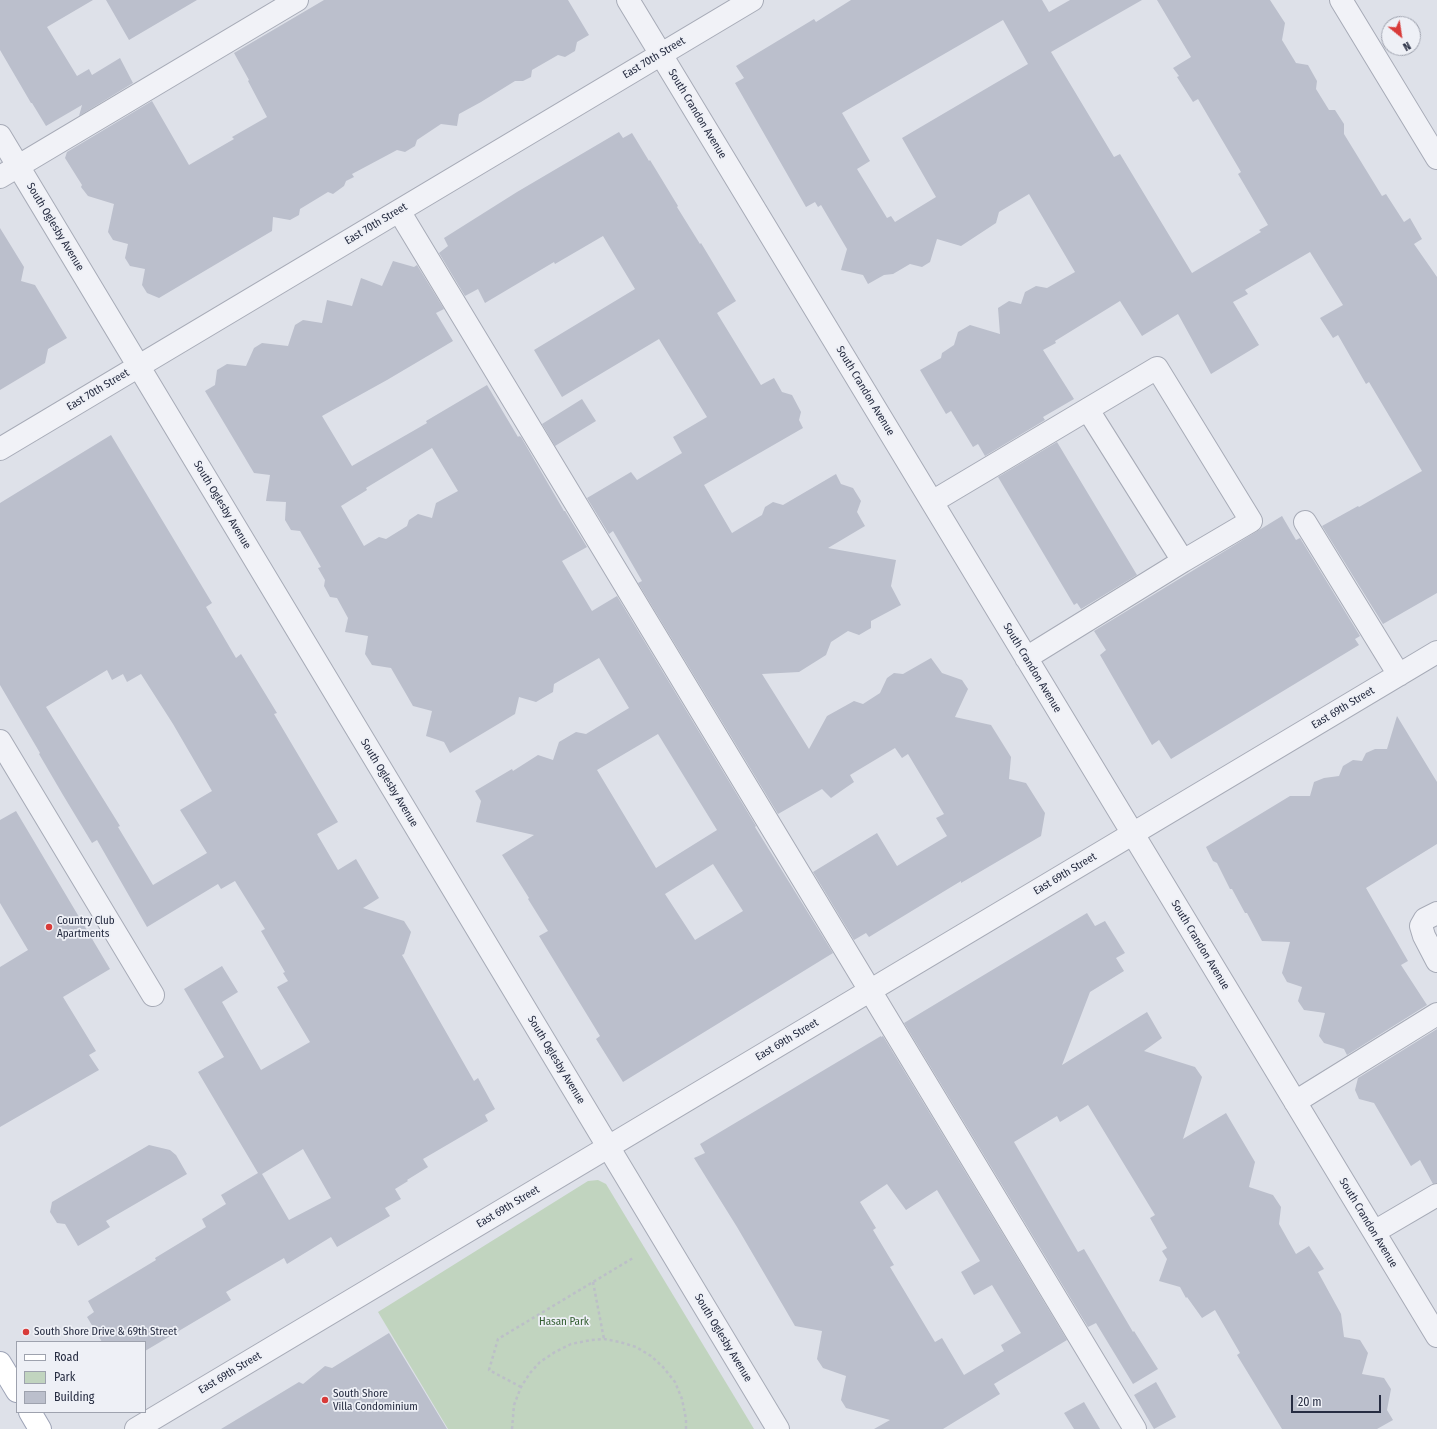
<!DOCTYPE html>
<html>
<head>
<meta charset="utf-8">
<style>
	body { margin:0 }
	#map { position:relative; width:1437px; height:1429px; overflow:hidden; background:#dee1e9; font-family:"Fira Sans Condensed",sans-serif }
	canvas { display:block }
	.legend { position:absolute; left:16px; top:1341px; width:130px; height:72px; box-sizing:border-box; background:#eef0f6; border:1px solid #9ea2ae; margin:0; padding:5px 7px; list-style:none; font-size:12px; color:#262c41 }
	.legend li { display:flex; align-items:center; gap:8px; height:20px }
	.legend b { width:20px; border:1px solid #9ea2ae }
	.north { position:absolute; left:1381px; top:16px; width:40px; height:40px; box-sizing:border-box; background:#eef0f6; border:1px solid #9ea2ae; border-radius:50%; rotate:150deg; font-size:11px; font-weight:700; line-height:16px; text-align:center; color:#262c41 }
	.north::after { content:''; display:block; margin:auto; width:14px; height:18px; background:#d83b39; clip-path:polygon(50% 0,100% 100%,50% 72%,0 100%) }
	.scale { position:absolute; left:1291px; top:1395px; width:90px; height:18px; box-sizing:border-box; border:2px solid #262c41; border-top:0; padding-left:5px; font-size:12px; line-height:14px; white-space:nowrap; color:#262c41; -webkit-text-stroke:3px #eef0f6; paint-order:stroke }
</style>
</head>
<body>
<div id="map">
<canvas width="1437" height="1429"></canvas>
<ul class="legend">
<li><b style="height:5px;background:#fff"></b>Road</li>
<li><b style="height:11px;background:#c1d4bf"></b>Park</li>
<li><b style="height:11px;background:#bbbfcc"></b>Building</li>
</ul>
<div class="north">N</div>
<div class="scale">20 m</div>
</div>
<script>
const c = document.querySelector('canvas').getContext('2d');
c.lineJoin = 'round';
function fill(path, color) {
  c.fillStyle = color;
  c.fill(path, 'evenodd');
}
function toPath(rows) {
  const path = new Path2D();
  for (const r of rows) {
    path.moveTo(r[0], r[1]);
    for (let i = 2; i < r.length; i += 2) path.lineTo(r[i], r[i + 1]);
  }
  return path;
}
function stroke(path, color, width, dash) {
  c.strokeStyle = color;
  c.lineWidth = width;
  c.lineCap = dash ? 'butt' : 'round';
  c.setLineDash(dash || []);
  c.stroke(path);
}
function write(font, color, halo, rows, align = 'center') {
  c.font = font + ' "Fira Sans Condensed",sans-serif';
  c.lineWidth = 3.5;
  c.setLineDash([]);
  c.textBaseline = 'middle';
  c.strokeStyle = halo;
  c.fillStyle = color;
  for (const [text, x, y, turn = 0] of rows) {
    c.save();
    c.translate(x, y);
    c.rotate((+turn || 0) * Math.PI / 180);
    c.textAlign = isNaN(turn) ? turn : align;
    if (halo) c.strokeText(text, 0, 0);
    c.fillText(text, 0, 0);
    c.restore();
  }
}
const green = toPath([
	[598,1180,606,1184,754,1429,448,1429,378,1312,588,1181]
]);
const building = toPath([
	[0,0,93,0,47,27,77,76,89,69,92,75,120,58,133,83,79,116,82,105,46,126,32,103,31,103,0,50],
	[106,0,197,0,129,40],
	[324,0,568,0,589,35,577,42,575,51,565,57,558,55,532,70,531,77,523,81,515,81,481,102,459,114,457,126,441,124,417,140,415,146,405,152,397,150,352,174,354,177,346,181,344,186,333,194,328,192,300,209,299,215,290,220,273,217,272,231,159,298,147,293,142,285,145,269,130,266,125,258,128,244,113,240,108,232,114,204,88,196,81,187,82,185,65,158,67,152,152,101,189,165,234,139,232,137,267,117,248,81,249,80,234,53],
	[851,0,1042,0,1049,12,1070,0,1142,0,1051,52,1114,157,1120,154,1192,273,1261,232,1259,230,1268,225,1238,174,1241,172,1198,99,1193,102,1177,77,1179,76,1173,68,1191,57,1157,0,1270,0,1285,23,1282,40,1296,63,1308,65,1317,81,1316,89,1329,110,1335,110,1344,124,1344,134,1382,196,1386,194,1404,222,1410,218,1422,239,1414,244,1437,277,1437,593,1383,624,1322,526,1358,506,1359,507,1422,471,1369,382,1366,384,1338,335,1333,338,1320,318,1343,305,1310,252,1245,290,1248,294,1233,302,1259,345,1211,374,1178,314,1142,336,1120,301,1055,341,1056,343,1043,350,1074,399,1043,417,1045,420,985,456,978,444,973,447,951,411,946,414,920,370,941,358,942,353,954,345,958,332,970,325,1000,334,998,308,1009,301,1021,304,1025,292,1036,286,1047,288,1075,272,1029,194,999,212,996,223,961,246,937,239,930,262,922,267,910,264,893,274,884,275,868,284,863,275,841,270,847,249,821,205,818,207,815,202,806,207,735,83,744,78,736,66,814,19,816,22],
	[1003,20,1028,64,902,138,936,197,895,222,891,216,887,218,857,169,870,161,842,113],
	[619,132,623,138,632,133,649,161,650,160,678,206,677,207,700,244,701,243,736,301,717,313,761,385,774,378,782,392,792,395,801,412,799,420,803,428,704,485,732,533,762,515,765,507,773,502,783,505,836,474,841,484,853,488,861,501,857,512,865,526,828,548,896,560,891,586,901,605,871,621,871,628,859,635,848,631,831,642,826,655,799,672,762,674,809,749,827,716,854,701,863,704,880,693,887,678,894,673,903,674,931,658,942,673,962,680,968,689,955,717,991,725,1011,757,1009,779,1026,783,1045,813,1041,836,961,883,961,881,869,937,866,933,854,940,813,872,877,833,897,866,947,836,936,818,944,814,908,754,902,758,895,748,850,775,854,782,831,798,822,789,778,814,638,583,642,581,613,531,609,534,587,498,631,472,637,480,682,453,673,437,707,417,659,339,562,397,534,350,635,289,603,236,555,264,554,262,485,303,478,289,465,296,439,253,448,246,444,238,517,192],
	[0,228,24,267,21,281,35,285,67,338,48,349,45,363,0,390],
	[393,261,414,267,417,265,444,309,436,313,453,341,387,380,322,416,352,466,427,423,426,421,487,385,518,437,519,436,521,437,564,511,565,511,587,547,562,561,592,611,617,596,756,826,755,827,833,953,623,1082,596,1039,600,1036,539,936,548,931,528,899,529,898,502,855,534,835,476,822,481,801,475,791,512,769,513,771,538,755,553,760,559,742,576,732,586,734,629,708,599,658,554,684,553,692,536,702,519,697,515,714,450,753,444,742,426,736,432,711,413,706,391,668,372,665,365,654,368,636,345,632,348,618,337,598,330,597,324,586,325,580,318,568,321,567,300,531,291,530,285,520,286,502,266,501,270,475,254,473,205,391,215,385,217,370,227,364,246,366,254,348,262,343,288,346,295,325,303,320,322,323,327,300,352,306,361,278,382,286],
	[432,448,458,491,436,503,432,518,418,514,409,520,407,526,386,539,379,537,364,546,341,506,367,490,366,488],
	[658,734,717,830,656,868,597,770],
	[713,864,743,911,695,940,665,894],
	[582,399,596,421,555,446,542,424],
	[111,435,212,603,206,607,236,658,241,654,277,713,274,714,338,822,317,834,338,870,356,859,379,898,363,908,404,921,411,932,404,954,402,955,474,1081,478,1078,495,1109,485,1115,488,1121,423,1159,428,1167,407,1180,408,1181,395,1189,401,1199,385,1208,390,1216,337,1247,331,1237,287,1264,284,1258,226,1292,231,1300,145,1351,145,1342,102,1342,87,1317,94,1312,88,1301,156,1260,155,1258,206,1227,202,1219,226,1204,221,1195,258,1173,198,1072,224,1057,184,989,222,966,238,992,222,1002,261,1070,310,1042,277,987,288,981,283,973,285,972,261,931,265,929,235,881,221,889,218,884,147,927,97,840,92,843,63,795,39,754,40,753,0,685,0,503],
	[107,670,112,680,123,674,127,682,141,674,173,724,212,791,180,810,207,853,153,885,118,827,120,826,46,707],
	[303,1149,331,1198,289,1220,262,1174],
	[1057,442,1137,575,1081,609,1077,603,1074,605,998,477],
	[1282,516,1296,540,1300,538,1360,636,1355,639,1359,645,1171,759,1159,740,1152,745,1100,655,1106,650,1094,631],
	[1397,716,1437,782,1437,844,1366,888,1408,961,1401,965,1427,1005,1347,1055,1344,1049,1324,1043,1319,1036,1325,1013,1304,1010,1298,1001,1302,987,1287,982,1282,973,1290,942,1262,941,1247,913,1245,913,1232,889,1230,889,1217,863,1213,861,1206,847,1290,796,1310,796,1314,782,1324,778,1339,776,1343,766,1353,760,1362,761,1366,753,1375,749,1387,749],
	[16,811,110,969,63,997,96,1051,89,1055,99,1070,0,1127,0,967,28,950,0,903,0,820],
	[1087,913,1095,926,1105,921,1125,953,1116,958,1124,971,1090,992,1062,1065,1147,1012,1162,1038,1144,1051,1195,1067,1202,1077,1183,1139,1226,1113,1255,1162,1249,1187,1273,1195,1281,1207,1279,1224,1296,1254,1309,1246,1324,1269,1318,1272,1341,1314,1344,1337,1360,1340,1368,1353,1362,1374,1384,1378,1391,1389,1387,1410,1393,1420,1377,1429,1282,1429,1237,1355,1240,1353,1215,1310,1202,1318,1187,1297,1186,1298,1180,1287,1159,1281,1167,1259,1162,1251,1167,1248,1150,1218,1155,1215,1088,1105,1060,1122,1057,1116,1014,1142,1078,1252,1084,1249,1133,1332,1134,1331,1158,1369,1133,1384,1096,1323,1088,1327,904,1023],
	[1437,1029,1437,1183,1433,1184,1420,1160,1411,1166,1374,1103,1359,1099,1355,1090,1358,1078],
	[881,1036,881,1037,883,1036,1067,1340,994,1384,1000,1394,943,1429,874,1429,890,1420,846,1408,841,1400,846,1376,823,1368,817,1359,822,1331,795,1326,737,1227,694,1158,705,1153,700,1144],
	[887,1184,906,1210,937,1190,980,1261,961,1272,974,1295,992,1285,1021,1333,1001,1345,1004,1351,964,1375,942,1338,935,1342,890,1267,894,1265,873,1230,876,1228,860,1202],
	[149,1145,170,1150,176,1155,187,1174,106,1221,110,1227,78,1246,65,1224,57,1223,50,1212,52,1202],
	[389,1333,447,1429,221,1429,299,1382,303,1384,325,1366,332,1368],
	[1156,1382,1176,1417,1154,1429,1134,1395],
	[1084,1402,1100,1429,1074,1429,1064,1413]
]);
const path = toPath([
	[593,1282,604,1339],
	[521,1387,489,1370,498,1339,633,1258],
	[512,1429,514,1405,521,1387,530,1373,540,1362,555,1352,571,1344,591,1340,604,1339,620,1342,636,1347,651,1356,663,1367,675,1382,682,1399,686,1419,686,1429]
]);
const minor = toPath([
	[628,0,1437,1336],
	[1341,0,1437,158],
	[0,136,778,1429],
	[0,177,297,0],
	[399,211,1135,1429],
	[0,449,752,0],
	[932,502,1157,368,1251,521,1183,561,1088,410],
	[1305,522,1399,675],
	[1026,658,1183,561],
	[0,741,153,995],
	[1437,913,1425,919,1421,926,1424,936,1437,961],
	[1295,1102,1437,1014],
	[1374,1232,1437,1195],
	[136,1429,1437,652]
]);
const major = toPath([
	[0,1363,17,1391],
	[30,1412,40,1429]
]);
const markers = [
	[49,927,4,"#d83b39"],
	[26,1332,4,"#d83b39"],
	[325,1400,4,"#d83b39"]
];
const streetNames = [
	["East 70th Street",654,58,-31],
	["South Crandon Avenue",697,114,59],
	["East 70th Street",376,224,-31],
	["South Oglesby Avenue",55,227,59],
	["East 70th Street",98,390,-31],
	["South Crandon Avenue",865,391,59],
	["South Oglesby Avenue",222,505,59],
	["South Crandon Avenue",1032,668,59],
	["East 69th Street",1343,708,-31],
	["South Oglesby Avenue",389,783,59],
	["East 69th Street",1065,874,-31],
	["South Crandon Avenue",1200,945,59],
	["East 69th Street",787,1040,-31],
	["South Oglesby Avenue",556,1060,59],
	["East 69th Street",508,1207,-31],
	["South Crandon Avenue",1368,1223,59],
	["South Oglesby Avenue",723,1338,59],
	["East 69th Street",230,1373,-31]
];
const poiNames = [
	["Country Club",57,921],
	["Apartments",57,934],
	["South Shore Drive & 69th Street",34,1332],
	["South Shore",333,1394],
	["Villa Condominium",333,1407]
];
const parkNames = [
	["Hasan Park",564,1322]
];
fill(green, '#c1d4bf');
fill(building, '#bbbfcc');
stroke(minor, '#a7abb7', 24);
stroke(major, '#9da3b6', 24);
stroke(path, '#bcbfc8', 2.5, [3, 3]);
stroke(minor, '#f1f2f7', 22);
stroke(major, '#fff', 22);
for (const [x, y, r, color] of markers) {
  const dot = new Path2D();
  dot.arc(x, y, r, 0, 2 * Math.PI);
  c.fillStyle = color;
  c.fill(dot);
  stroke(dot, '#eef0f6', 1.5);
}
write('11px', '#262c41', '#eef0f6', streetNames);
write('11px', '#262c41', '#eef0f6', poiNames, 'left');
write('11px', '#345e32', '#eef0f6', parkNames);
</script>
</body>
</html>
